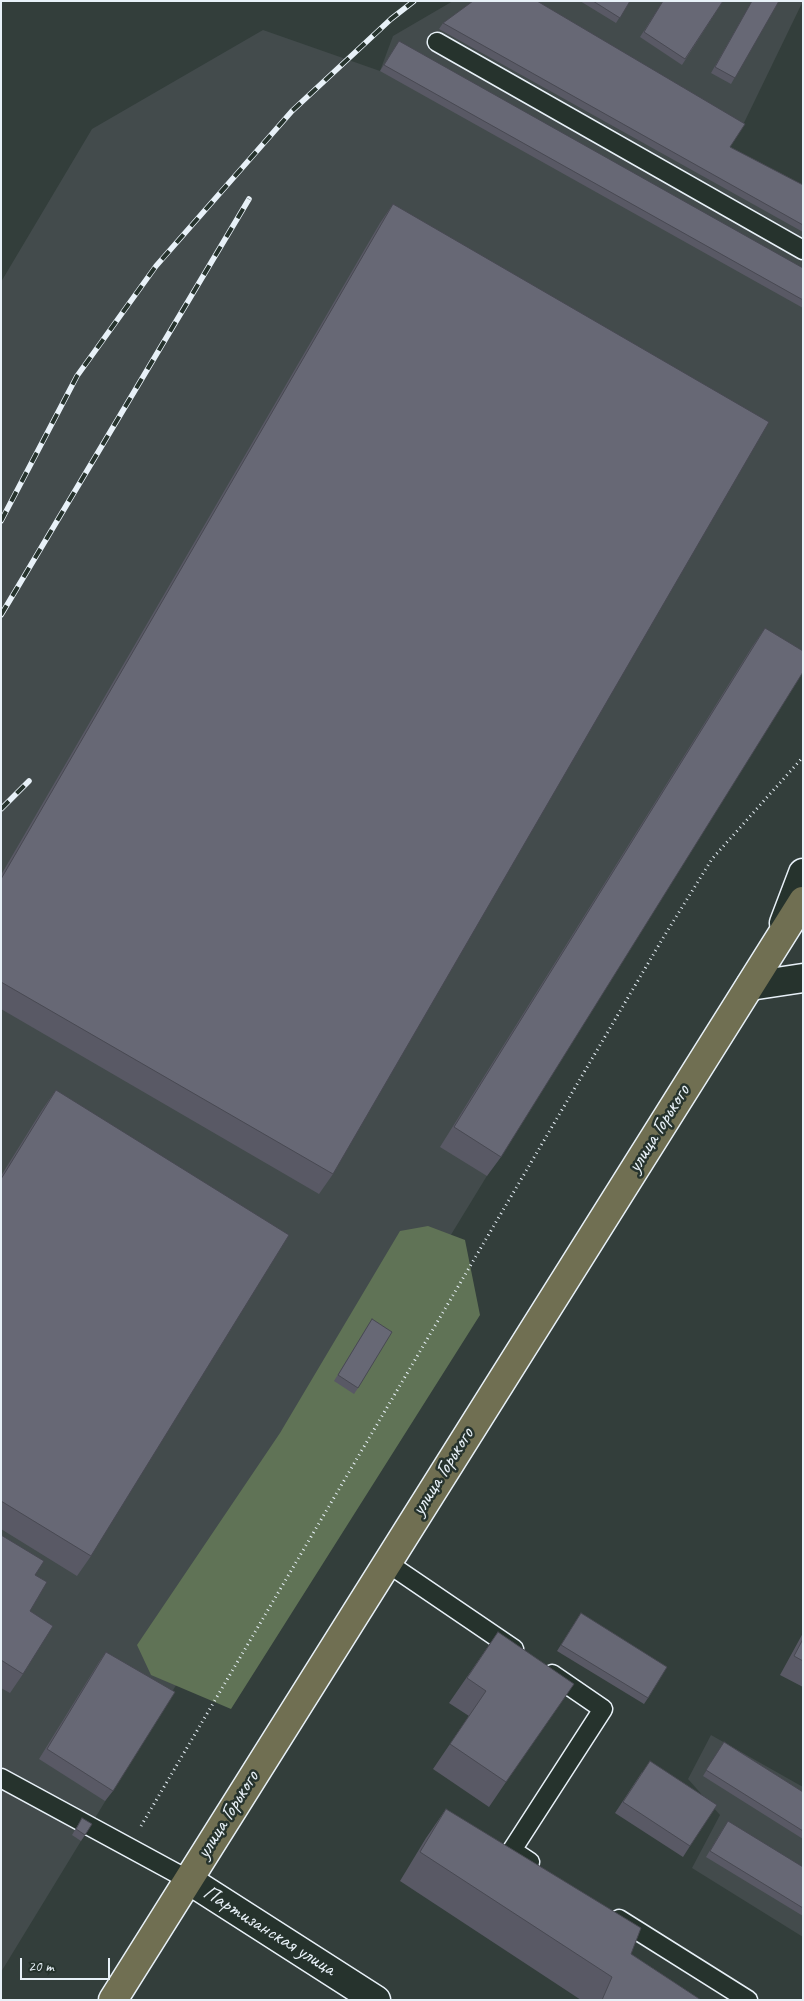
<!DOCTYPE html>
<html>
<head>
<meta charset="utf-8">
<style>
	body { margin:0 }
	#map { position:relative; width:804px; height:2001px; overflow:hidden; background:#333e3b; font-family:Caveat,sans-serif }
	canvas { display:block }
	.frame { position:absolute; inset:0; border:2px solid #e8f1f8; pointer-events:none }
	.scale { position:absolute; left:20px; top:1958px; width:90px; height:22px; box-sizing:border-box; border:2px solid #e8f1f8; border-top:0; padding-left:6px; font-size:15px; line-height:18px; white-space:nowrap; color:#e8f1f8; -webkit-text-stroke:4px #26332d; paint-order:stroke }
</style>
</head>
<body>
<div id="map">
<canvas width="804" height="2001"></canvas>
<div class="frame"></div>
<div class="scale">20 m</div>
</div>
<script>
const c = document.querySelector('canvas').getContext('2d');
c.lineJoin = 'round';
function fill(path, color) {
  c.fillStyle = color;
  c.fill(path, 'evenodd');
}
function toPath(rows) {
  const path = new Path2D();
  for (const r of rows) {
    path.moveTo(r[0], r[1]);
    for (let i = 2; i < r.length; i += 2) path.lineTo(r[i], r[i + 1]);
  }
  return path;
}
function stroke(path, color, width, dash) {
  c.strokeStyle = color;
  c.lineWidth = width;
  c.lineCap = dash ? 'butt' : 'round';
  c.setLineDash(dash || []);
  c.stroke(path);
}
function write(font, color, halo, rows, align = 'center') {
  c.font = font + ' Caveat,sans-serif';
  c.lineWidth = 5;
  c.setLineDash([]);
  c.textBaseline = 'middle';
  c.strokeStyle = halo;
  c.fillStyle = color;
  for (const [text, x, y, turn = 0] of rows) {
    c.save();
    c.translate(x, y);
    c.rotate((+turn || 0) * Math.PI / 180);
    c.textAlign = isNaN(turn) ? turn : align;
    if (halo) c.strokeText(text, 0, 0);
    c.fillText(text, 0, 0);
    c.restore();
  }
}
const built = toPath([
	[453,1,803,1,741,129,726,153,803,191,803,658,1,1972,1,282,92,129,263,30,380,71,393,36],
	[711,1735,803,1787,803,1937,692,1868,720,1815,688,1779]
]);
const green = toPath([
	[428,1226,465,1240,480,1315,231,1709,151,1675,137,1645,280,1433,400,1231]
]);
const path = toPath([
	[141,1826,663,938,712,859,803,757]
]);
const service = toPath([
	[437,42,803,250],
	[386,1562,514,1649],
	[1,1778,187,1879],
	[530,1862,512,1850,603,1709,552,1674],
	[619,1919,748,2000]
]);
const minor = toPath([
	[187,1879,376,2000]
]);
const tertiary = toPath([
	[750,986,803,978]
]);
const secondary = toPath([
	[784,923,803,873]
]);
const primary = toPath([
	[113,2000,803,901]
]);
const rail = toPath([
	[1,521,77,376,156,266,292,111,391,19,414,1],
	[1,615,249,199],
	[1,809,29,781]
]);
const wall = toPath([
	[580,1,630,1,616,23],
	[663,1,723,1,682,65,640,37],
	[752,1,779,1,731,84,711,73],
	[443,23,730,147,803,185,803,232,439,29],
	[395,47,803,268,803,308,380,71],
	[393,204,333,1174,319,1194,1,1009,1,875,380,223],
	[765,628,501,1157,487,1176,440,1147,752,647],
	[56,1090,91,1556,77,1576,1,1529,1,1176,42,1110],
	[372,1319,358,1388,354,1394,334,1381],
	[1,1535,35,1575,30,1611,23,1674,10,1693,1,1688],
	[581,1613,648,1698,644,1704,557,1651],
	[498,1632,506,1782,489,1807,433,1769,469,1716,449,1703],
	[803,1633,803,1687,780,1675],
	[106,1652,113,1791,105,1801,39,1759,99,1662],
	[724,1742,803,1792,803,1839,703,1776],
	[642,1772,690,1846,683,1857,615,1813],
	[446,1809,631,1954,701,2000,581,2000,400,1881,426,1838],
	[82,1818,85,1835,81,1841,72,1835],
	[724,1827,803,1867,803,1916,706,1857]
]);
const building = toPath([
	[473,1,537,1,745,124,730,147,803,185,803,225,443,23,473,1],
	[593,1,630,1,620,18,593,1],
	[663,1,723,1,685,59,644,32,663,1],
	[752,1,779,1,735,78,715,67,752,1],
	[399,41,803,268,803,300,384,65,399,41],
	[393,204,769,422,333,1174,1,982,1,879,393,204],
	[765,628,803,651,803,672,501,1157,454,1127,765,628],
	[56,1090,289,1235,91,1556,1,1501,1,1179,56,1090],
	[372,1319,392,1332,358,1388,338,1375,372,1319],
	[1,1535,44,1561,35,1575,47,1582,30,1611,53,1626,23,1674,1,1660,1,1535],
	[581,1613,667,1667,648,1698,561,1645,581,1613],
	[498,1632,574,1684,506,1782,450,1744,486,1691,467,1678,498,1632],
	[803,1639,803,1661,794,1656,803,1639],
	[106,1652,175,1692,113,1791,47,1749,106,1652],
	[724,1742,803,1792,803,1831,706,1770,724,1742],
	[650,1761,717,1805,690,1846,623,1802,650,1761],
	[446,1809,641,1928,631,1954,701,2000,602,2000,612,1977,420,1852,446,1809],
	[82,1818,92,1824,85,1835,76,1829,82,1818],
	[728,1821,803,1867,803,1908,710,1851,728,1821]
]);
const streetNames = [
	["улица Горького",659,1129,-58],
	["улица Горького",443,1472,-58],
	["улица Горького",228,1815,-58],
	["Партизанская улица",269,1931,32]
];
fill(built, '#434b4c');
fill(green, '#607356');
stroke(service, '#e8f1f8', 21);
stroke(minor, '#e8f1f8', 31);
stroke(tertiary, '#e8f1f8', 31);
stroke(secondary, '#e8f1f8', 31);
stroke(primary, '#e8f1f8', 31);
stroke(path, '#e8f1f8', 3, [1, 4]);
stroke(service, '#26332d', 18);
stroke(minor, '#26332d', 28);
stroke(tertiary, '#26332d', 28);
stroke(secondary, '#26332d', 28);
stroke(primary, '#706f52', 28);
stroke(rail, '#e8f1f8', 5.5);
stroke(rail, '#26332d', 4, [11]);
fill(wall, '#595965');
fill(building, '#676875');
stroke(building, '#484952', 1);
write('21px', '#e8f1f8', '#26332d', streetNames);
</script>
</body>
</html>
